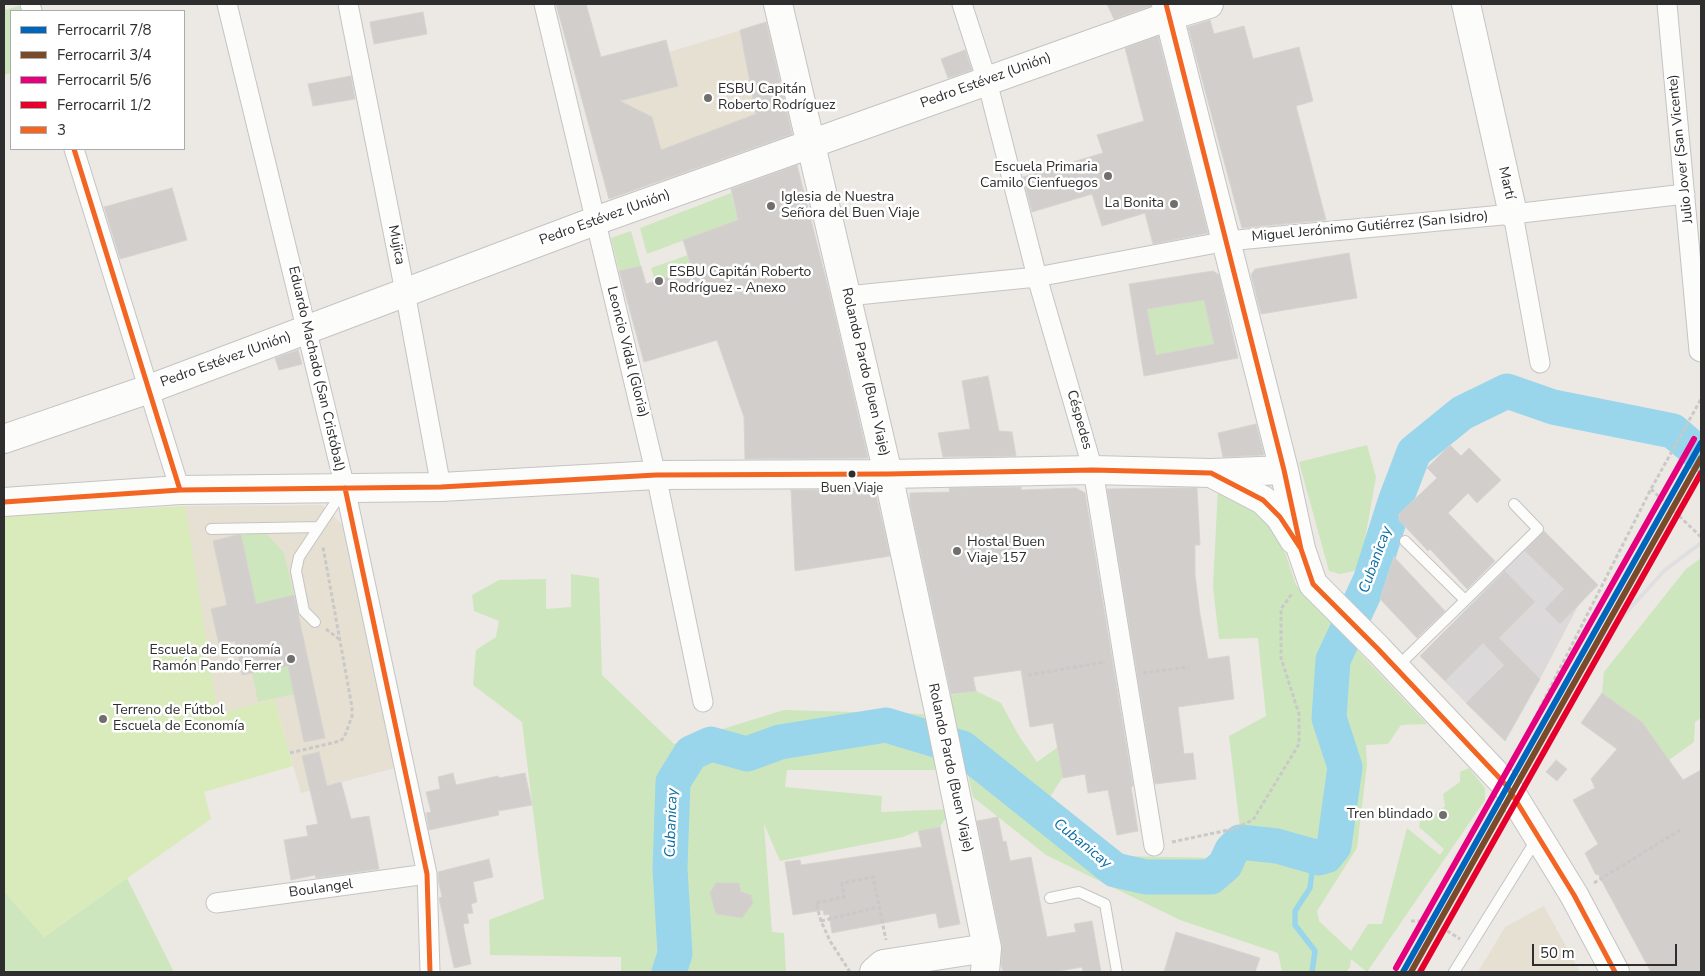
<!DOCTYPE html>
<html>
<head>
<meta charset="utf-8">
<style>
	body { margin:0 }
	#map { position:relative; width:1705px; height:976px; overflow:hidden; background:#ece8e4; font-family:"Nunito Sans",sans-serif }
	canvas { display:block }
	.frame { position:absolute; inset:0; border:5px solid #2e2e2e; pointer-events:none }
	.legend { position:absolute; left:10px; top:10px; width:175px; height:140px; box-sizing:border-box; background:#fff; border:1px solid #ababab; margin:0; padding:6px 9px; list-style:none; font-size:15px; color:#2e2e2e }
	.legend li { display:flex; align-items:center; gap:10px; height:25px }
	.legend b { width:25px; border:1px solid #ababab }
	.scale { position:absolute; left:1532px; top:944px; width:145px; height:22px; box-sizing:border-box; border:2px solid #2e2e2e; border-top:0; padding-left:6px; font-size:15px; line-height:18px; white-space:nowrap; color:#2e2e2e; -webkit-text-stroke:4px #fff; paint-order:stroke }
</style>
</head>
<body>
<div id="map">
<canvas width="1705" height="976"></canvas>
<div class="frame"></div>
<ul class="legend">
<li><b style="height:6px;background:#0065bd"></b>Ferrocarril 7/8</li>
<li><b style="height:6px;background:#7a4b2a"></b>Ferrocarril 3/4</li>
<li><b style="height:6px;background:#e5007d"></b>Ferrocarril 5/6</li>
<li><b style="height:6px;background:#e4002b"></b>Ferrocarril 1/2</li>
<li><b style="height:6px;background:#f26522"></b>3</li>
</ul>
<div class="scale">50 m</div>
</div>
<script>
const c = document.querySelector('canvas').getContext('2d');
c.lineJoin = 'round';
function fill(path, color) {
  c.fillStyle = color;
  c.fill(path, 'evenodd');
}
function toPath(rows) {
  const path = new Path2D();
  for (const r of rows) {
    path.moveTo(r[0], r[1]);
    for (let i = 2; i < r.length; i += 2) path.lineTo(r[i], r[i + 1]);
  }
  return path;
}
function stroke(path, color, width, dash) {
  c.strokeStyle = color;
  c.lineWidth = width;
  c.lineCap = dash ? 'butt' : 'round';
  c.setLineDash(dash || []);
  c.stroke(path);
}
function write(font, color, halo, rows, align = 'center') {
  c.font = font + ' "Nunito Sans",sans-serif';
  c.lineWidth = 5;
  c.setLineDash([]);
  c.textBaseline = 'middle';
  c.strokeStyle = halo;
  c.fillStyle = color;
  for (const [text, x, y, turn = 0] of rows) {
    c.save();
    c.translate(x, y);
    c.rotate((+turn || 0) * Math.PI / 180);
    c.textAlign = isNaN(turn) ? turn : align;
    if (halo) c.strokeText(text, 0, 0);
    c.fillText(text, 0, 0);
    c.restore();
  }
}
const industrial = toPath([
	[1543,530,1598,585,1579,604,1540,679,1514,654,1466,703,1420,656]
]);
const education = toPath([
	[768,22,794,139,667,187,651,131,631,119,590,130,585,111,678,86,669,52],
	[322,505,346,528,395,768,301,793,274,699,218,714,185,506],
	[1544,906,1580,972,1478,972,1505,927]
]);
const green = toPath([
	[20,6,21,11,11,11,11,73,4,75,4,10],
	[731,193,738,220,647,254,640,228],
	[631,231,641,266,619,271,611,238],
	[688,255,692,269,655,281,651,268],
	[1204,300,1214,344,1156,355,1147,309],
	[1367,445,1376,477,1361,562,1354,571,1340,574,1329,571,1299,462],
	[1218,487,1246,502,1266,519,1286,555,1296,585,1427,724,1401,725,1388,744,1366,745,1367,764,1357,848,1317,911,1319,921,1351,951,1368,924,1382,924,1407,828,1440,855,1444,849,1419,827,1421,815,1430,818,1445,806,1443,794,1460,782,1460,772,1469,768,1485,788,1485,800,1367,972,1351,959,1350,967,1346,972,1282,972,1278,953,1180,920,1046,855,973,797,950,695,976,691,1001,703,1019,736,1037,762,1058,747,1063,777,1046,803,1121,856,1221,858,1241,836,1229,736,1266,716,1258,638,1219,639,1213,587],
	[266,533,284,553,294,595,256,604,241,535],
	[1701,558,1701,718,1695,722,1694,742,1669,760,1641,721,1602,693,1604,672,1686,569],
	[571,574,599,578,602,675,674,744,784,710,923,714,936,740,943,770,787,770,785,787,882,796,881,812,952,809,940,827,918,831,903,837,780,861,764,824,772,932,784,933,786,972,621,972,621,957,490,955,489,920,544,899,522,722,473,685,476,650,496,637,499,621,474,611,472,595,499,580,546,579,546,609,571,607],
	[288,666,294,694,258,702,252,673],
	[127,878,174,972,4,972,4,891,44,937]
]);
const pitch = toPath([
	[185,506,218,714,274,699,293,766,204,792,211,819,44,937,4,891,4,516]
]);
const stream = toPath([
	[1312,972,1315,951,1295,925,1295,911,1310,888,1312,872]
]);
const river = toPath([
	[669,972,675,954,670,868,673,782,691,753,711,744,747,754,780,742,886,725,962,748,1115,870,1146,877,1211,877,1225,865,1232,850,1240,842,1277,846,1319,858,1326,856,1334,846,1345,767,1329,718,1333,660,1370,581,1395,502,1414,452,1462,413,1507,391,1553,407,1673,431,1701,455]
]);
const building = toPath([
	[556,4,586,4,601,57,666,40,678,86,620,101,652,117,661,150,756,114,740,30,766,22,792,134,609,199,556,4],
	[1107,4,1151,4,1151,6,1114,19,1107,4],
	[423,12,427,34,374,44,370,22,423,12],
	[1210,20,1214,34,1244,26,1253,59,1299,47,1313,101,1296,106,1326,220,1242,228,1188,27,1210,20],
	[1158,36,1208,233,1153,244,1145,213,1102,226,1092,194,1032,212,1023,177,1103,153,1097,135,1144,121,1125,48,1158,36],
	[965,50,972,70,948,78,941,59,965,50],
	[351,76,355,99,313,106,308,84,351,76],
	[797,165,830,295,868,458,745,459,744,417,717,340,644,362,619,271,641,266,646,284,692,269,683,240,738,220,731,189,797,165],
	[172,188,187,240,120,259,104,207,172,188],
	[1349,253,1357,298,1261,314,1251,275,1255,269,1349,253],
	[1213,271,1219,275,1238,358,1144,376,1129,284,1213,271],
	[1204,300,1214,344,1156,355,1147,309,1204,300],
	[298,350,302,364,279,370,275,358,298,350],
	[988,376,999,431,1012,432,1016,456,943,457,938,433,970,429,962,381,988,376],
	[1256,424,1264,455,1223,457,1218,433,1256,424],
	[1450,445,1461,456,1469,448,1501,480,1477,503,1468,493,1448,513,1495,561,1467,589,1430,549,1428,551,1399,520,1399,514,1437,478,1427,468,1450,445],
	[1021,487,1021,490,1076,488,1085,493,1133,786,1131,787,1138,831,1117,835,1108,790,1088,793,1085,774,1063,778,1053,723,1030,727,1021,670,973,677,976,691,951,694,910,503,910,493,950,492,949,488,1021,487],
	[1173,488,1197,488,1200,545,1195,545,1195,575,1200,614,1208,659,1229,656,1234,699,1178,707,1184,754,1193,753,1196,779,1155,784,1107,489,1173,488],
	[791,490,875,490,890,556,795,571,791,490],
	[1544,531,1598,585,1560,624,1545,609,1564,589,1525,551,1544,531],
	[237,535,241,535,256,604,294,595,325,738,304,742,288,666,242,675,235,641,219,644,211,609,227,605,213,541,237,535],
	[1394,557,1445,611,1417,638,1380,599,1394,557],
	[1505,571,1535,602,1499,638,1540,679,1505,741,1466,703,1504,665,1483,643,1445,681,1420,656,1505,571],
	[1602,693,1642,722,1683,780,1701,770,1701,972,1651,972,1598,874,1596,875,1585,853,1598,844,1573,800,1595,788,1591,779,1617,749,1581,723,1602,693],
	[319,752,327,786,341,782,351,819,369,816,379,869,316,878,315,875,291,880,284,840,308,836,306,826,318,824,302,756,319,752],
	[1556,760,1567,769,1557,781,1546,772,1556,760],
	[453,773,456,785,498,776,499,778,525,773,532,805,498,811,499,815,429,830,426,813,431,812,426,792,440,789,438,777,453,773],
	[998,817,1003,842,1006,841,1010,861,1031,857,1047,937,1076,932,1074,924,1092,921,1101,972,1083,972,1082,967,1054,972,1003,972,1001,964,1002,945,977,821,998,817],
	[940,827,960,924,939,928,936,913,832,933,829,914,824,915,823,910,793,915,785,862,800,860,801,865,922,847,918,831,940,827],
	[489,859,493,877,473,882,477,902,471,904,473,913,467,914,469,923,463,924,471,964,454,968,439,898,442,897,439,884,438,872,489,859],
	[716,883,739,883,741,892,751,895,753,903,742,918,716,914,710,893,716,883],
	[1176,932,1260,958,1255,972,1164,972,1176,932]
]);
const path = toPath([
	[1651,489,1701,537],
	[326,629,339,639],
	[1143,673,1189,667],
	[1028,675,1105,662],
	[290,753,340,741,344,738,352,716,352,707,323,547],
	[1513,761,1651,489,1701,399],
	[1172,842,1233,829,1253,820,1299,744,1299,714,1281,658,1281,609,1293,592],
	[1594,883,1680,830],
	[821,921,879,907],
	[1411,921,1432,921,1460,939],
	[850,972,830,941,821,921,816,903,844,897,842,883,873,877,886,940]
]);
const lane = toPath([
	[211,529,319,527],
	[1405,541,1465,600],
	[315,622,304,611,296,571,299,557,343,491],
	[1397,667,1538,529,1514,504],
	[1050,898,1079,892,1105,904,1117,972],
	[1454,972,1536,840]
]);
const street = toPath([
	[30,4,32,11],
	[227,4,345,488,427,874,430,972],
	[348,4,405,292,441,487],
	[544,4,656,475,703,702],
	[962,4,987,81,1037,277,1093,470,1154,846],
	[1667,4,1699,351,1701,352],
	[74,149,180,490],
	[1513,214,1540,363],
	[847,296,1037,277,1227,241,1513,214,1685,194],
	[216,903,427,874]
]);
const secondary = toPath([
	[778,4,888,474,939,712,987,948,985,972],
	[1166,4,1284,470,1301,549,1313,584,1378,649,1507,786,1574,895,1615,972],
	[1466,4,1513,214],
	[4,439,149,389,595,221,1169,16,1209,4],
	[1213,474,1263,500,1280,517,1294,540],
	[4,502,180,490,441,487,656,475,888,474,1093,470,1211,473,1284,470],
	[874,972,883,964,987,948]
]);
const rail = toPath([
	[1537,732,1612,628,1665,570,1701,543]
]);
const bus1 = toPath([
	[1166,4,1284,470,1301,549,1313,584,1378,649,1507,786,1574,895,1615,972],
	[74,149,180,490],
	[345,488,427,874,430,972],
	[4,502,180,490,441,487,656,475,888,474,1093,470,1211,473,1263,500,1280,517,1301,549]
]);
const rail1 = toPath([
	[1403,972,1701,443]
]);
const rail2 = toPath([
	[1411,972,1701,458]
]);
const rail3 = toPath([
	[1396,968,1694,439]
]);
const rail4 = toPath([
	[1420,972,1701,473]
]);
const markers = [
	[708,98,5,"#706f6e"],
	[1108,176,5,"#706f6e"],
	[1174,204,5,"#706f6e"],
	[771,206,5,"#706f6e"],
	[659,281,5,"#706f6e"],
	[852,474,4.5,"#2e2e2e"],
	[957,551,5,"#706f6e"],
	[291,659,5,"#706f6e"],
	[103,719,5,"#706f6e"],
	[1443,815,5,"#706f6e"]
];
const busNames = [
	["Buen Viaje",852,489]
];
const streetNames = [
	["Pedro Estévez (Unión)",986,81,-20],
	["Julio Jover (San Vicente)",1681,149,-96],
	["Martí",1506,183,77],
	["Pedro Estévez (Unión)",605,218,-20],
	["Miguel Jerónimo Gutiérrez (San Isidro)",1370,227,-5],
	["Mujica",396,245,79],
	["Leoncio Vidal (Gloria)",627,352,76],
	["Pedro Estévez (Unión)",226,360,-20],
	["Eduardo Machado (San Cristóbal)",316,369,77],
	["Rolando Pardo (Buen Viaje)",865,372,77],
	["Céspedes",1079,420,74],
	["Rolando Pardo (Buen Viaje)",950,768,78],
	["Boulangel",321,889,-8]
];
const poiNames = [
	["ESBU Capitán",718,90],
	["Roberto Rodríguez",718,106],
	["Escuela Primaria",1098,168,"right"],
	["Camilo Cienfuegos",1098,184,"right"],
	["Iglesia de Nuestra",781,198],
	["Señora del Buen Viaje",781,214],
	["La Bonita",1164,204,"right"],
	["ESBU Capitán Roberto",669,273],
	["Rodríguez - Anexo",669,289],
	["Hostal Buen",967,543],
	["Viaje 157",967,559],
	["Escuela de Economía",281,651,"right"],
	["Ramón Pando Ferrer",281,667,"right"],
	["Terreno de Fútbol",113,711],
	["Escuela de Economía",113,727],
	["Tren blindado",1433,815,"right"]
];
const waterNames = [
	["Cubanicay",1376,560,-70],
	["Cubanicay",672,823,-88],
	["Cubanicay",1082,844,39]
];
fill(industrial, '#dcd9db');
fill(education, '#e6e0d3');
fill(green, '#cee6be');
fill(pitch, '#d9eabb');
stroke(stream, '#99d6ec', 5.5);
stroke(river, '#99d6ec', 35);
fill(building, '#d1cecb');
stroke(building, '#d7d4d0', 1);
stroke(lane, '#c5c4c5', 12);
stroke(street, '#c5c4c5', 21);
stroke(secondary, '#c5c4c5', 30);
stroke(path, '#c9c9c8', 3, [4, 2.5]);
stroke(lane, '#fcfcfb', 10);
stroke(street, '#fcfcfb', 19);
stroke(secondary, '#fcfcfb', 28);
stroke(rail, '#dfdfe1', 4);
stroke(bus1, '#f26522', 5);
stroke(rail1, '#0065bd', 6);
stroke(rail2, '#7a4b2a', 6);
stroke(rail3, '#e5007d', 6);
stroke(rail4, '#e4002b', 6);
for (const [x, y, r, color] of markers) {
  const dot = new Path2D();
  dot.arc(x, y, r, 0, 2 * Math.PI);
  c.fillStyle = color;
  c.fill(dot);
  stroke(dot, '#fff', 2);
}
write('13px', '#2e2e2e', '#fff', busNames);
write('14px', '#2e2e2e', '#fff', streetNames);
write('14px', '#2e2e2e', '#fff', poiNames, 'left');
write('italic 15px', '#0d6fa3', '#fff', waterNames);
</script>
</body>
</html>
